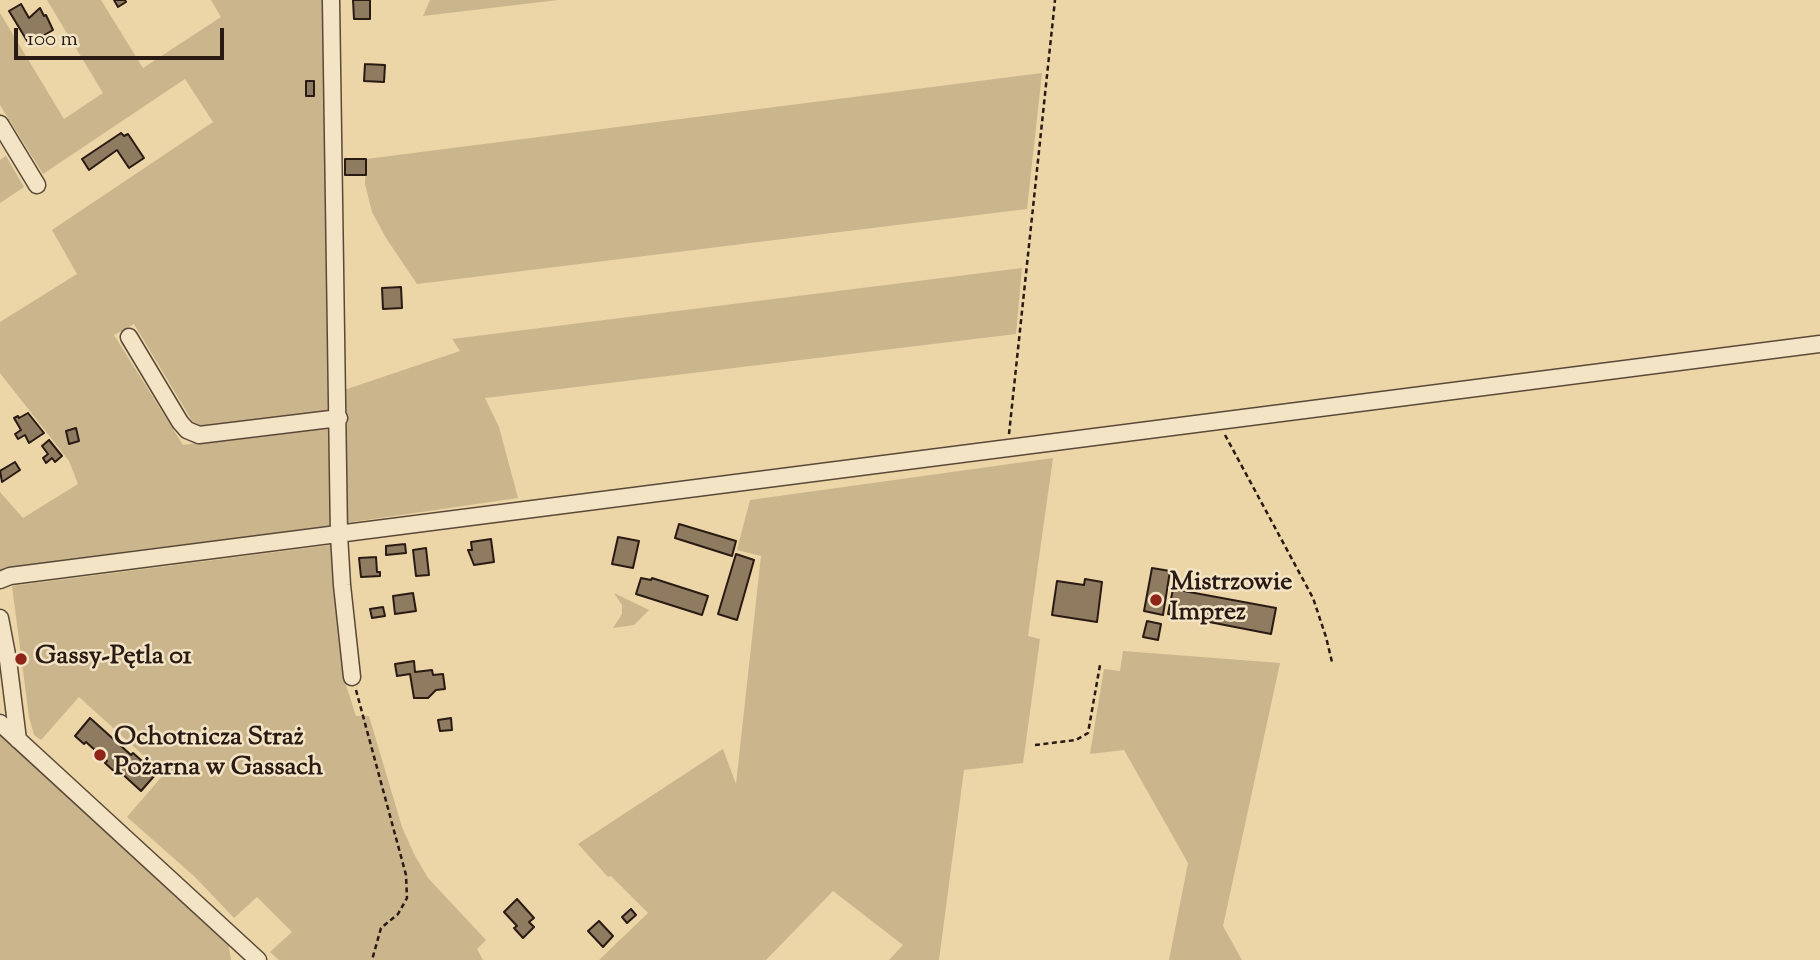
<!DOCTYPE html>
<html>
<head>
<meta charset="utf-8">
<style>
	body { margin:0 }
	#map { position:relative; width:1820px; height:960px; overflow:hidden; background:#ecd5a6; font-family:"Sorts Mill Goudy",serif }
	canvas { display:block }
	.scale { position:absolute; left:14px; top:28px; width:210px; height:32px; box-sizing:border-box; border:4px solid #2a1a14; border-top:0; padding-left:9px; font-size:21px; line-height:24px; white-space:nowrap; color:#2a1a14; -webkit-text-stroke:5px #f3e4c5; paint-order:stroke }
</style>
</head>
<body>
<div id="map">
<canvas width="1820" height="960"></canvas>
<div class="scale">100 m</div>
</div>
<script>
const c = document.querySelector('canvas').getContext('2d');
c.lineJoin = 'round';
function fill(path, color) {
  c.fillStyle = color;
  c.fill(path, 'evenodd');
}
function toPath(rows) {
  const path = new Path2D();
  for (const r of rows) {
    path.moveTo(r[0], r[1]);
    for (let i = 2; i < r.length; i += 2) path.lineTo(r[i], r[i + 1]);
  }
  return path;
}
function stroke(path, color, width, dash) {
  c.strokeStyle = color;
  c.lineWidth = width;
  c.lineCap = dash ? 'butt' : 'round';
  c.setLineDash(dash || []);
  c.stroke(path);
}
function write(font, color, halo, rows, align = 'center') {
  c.font = font + ' "Sorts Mill Goudy",serif';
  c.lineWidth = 5;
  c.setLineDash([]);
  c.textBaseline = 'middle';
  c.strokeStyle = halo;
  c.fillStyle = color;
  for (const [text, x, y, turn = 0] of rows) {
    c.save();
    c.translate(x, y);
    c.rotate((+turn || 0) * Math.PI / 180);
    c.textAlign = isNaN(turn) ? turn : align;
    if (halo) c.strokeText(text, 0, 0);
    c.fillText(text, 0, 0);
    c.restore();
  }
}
const green = toPath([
	[47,0,101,0,143,68,221,17,211,0,324,0,331,412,210,430,194,424,134,324,114,335,183,445,331,423,330,527,129,551,0,574,0,492,23,518,78,484,69,461,0,373,0,322,77,274,52,230,213,122,185,79,43,174,0,105,0,13,64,119,103,93],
	[430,0,558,0,423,16],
	[1042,73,1027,209,417,284,386,238,372,212,365,184,366,159],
	[6,156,24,187,0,203,0,160],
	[1022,268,1016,334,485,398,499,427,518,498,346,523,344,390,460,351,452,339],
	[1053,458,1028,636,1040,639,1023,763,964,770,939,960,889,960,903,945,833,891,766,960,599,960,648,913,611,876,608,877,578,844,723,749,736,784,761,556,737,550,750,500],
	[331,545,338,553,346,685,356,716,369,716,402,827,414,854,428,878,486,940,477,949,483,960,279,960,270,952,292,932,257,897,234,918,195,877,127,817,164,774,79,697,41,740,34,735,29,717,12,586],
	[614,593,649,610,634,625,613,628,622,614,622,605],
	[1123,651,1280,663,1223,926,1242,960,1169,960,1188,863,1124,750,1090,754,1104,669,1120,671],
	[0,735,228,941,231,960,0,960]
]);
const building = toPath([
	[114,0,125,0,126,2,118,7,114,0],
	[353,0,370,0,370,19,354,19,353,0],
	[21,4,29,18,40,8,44,16,46,15,53,30,29,44,9,11,21,4],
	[365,64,385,65,384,82,364,81,365,64],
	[306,81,314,81,314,96,306,96,306,81],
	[121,133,124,136,128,134,144,158,129,168,117,150,89,170,82,159,121,133],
	[345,159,366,159,366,175,345,175,345,159],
	[401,287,402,308,383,309,382,288,401,287],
	[28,413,44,433,29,443,25,435,18,439,15,434,21,430,14,418,18,416,19,418,28,413],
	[76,428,79,441,69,444,66,431,76,428],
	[49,440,62,456,55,462,52,458,46,463,43,458,48,454,42,446,49,440],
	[15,462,20,470,2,482,0,471,15,462],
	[679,524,736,541,732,556,675,538,679,524],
	[618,537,639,541,633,568,612,564,618,537],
	[491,539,494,562,474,565,468,550,472,550,471,542,491,539],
	[405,544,406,553,386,555,386,546,405,544],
	[426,548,429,575,416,576,413,550,426,548],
	[736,554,754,560,737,620,718,614,736,554],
	[376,557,377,572,380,572,380,576,361,577,359,558,376,557],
	[1152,568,1170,571,1163,615,1144,611,1152,568],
	[641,578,651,580,652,578,708,596,702,615,636,594,641,578],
	[1085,579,1102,582,1097,622,1052,615,1057,581,1084,585,1085,579],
	[1173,589,1276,608,1271,634,1168,614,1173,589],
	[413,593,416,611,395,614,393,596,413,593],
	[383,607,385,616,372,618,370,609,383,607],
	[1147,621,1161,624,1158,640,1143,637,1147,621],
	[414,661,415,672,432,670,433,675,443,674,445,689,436,690,428,698,414,698,410,674,397,676,395,664,414,661],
	[90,718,131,755,133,753,142,761,141,762,155,775,141,791,118,770,116,773,105,763,107,761,86,742,84,744,75,736,90,718],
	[451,718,452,730,440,731,438,720,451,718],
	[517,899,534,918,529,922,534,927,523,938,514,928,517,926,504,912,517,899],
	[631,909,636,915,627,923,622,917,631,909],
	[599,921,613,936,603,947,588,931,599,921]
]);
const path = toPath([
	[1009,434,1055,0],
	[1225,435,1313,598,1326,637,1332,662],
	[356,690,406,875,407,898,398,914,381,928,372,960],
	[1035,745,1076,740,1088,733,1100,665]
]);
const minor = toPath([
	[331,0,339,535,342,585,352,677],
	[0,124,37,185],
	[129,337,180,422,187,430,199,435,339,418],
	[0,580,10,576,1820,344],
	[0,618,8,660,18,740],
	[0,723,258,960]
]);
const markers = [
	[1156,600,7,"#8f2418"],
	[21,659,7,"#8f2418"],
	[100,755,7,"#8f2418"]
];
const poiNames = [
	["Mistrzowie",1170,585],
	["Imprez",1170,615],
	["Gassy-Pętla 01",35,659],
	["Ochotnicza Straż",114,740],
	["Pożarna w Gassach",114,770]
];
fill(green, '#cbb58d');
fill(building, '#8f7b60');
stroke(building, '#2a1a14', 2);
stroke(minor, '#5a4938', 19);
stroke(path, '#2a1a14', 2.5, [5, 3.5]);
stroke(minor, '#f3e4c5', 16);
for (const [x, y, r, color] of markers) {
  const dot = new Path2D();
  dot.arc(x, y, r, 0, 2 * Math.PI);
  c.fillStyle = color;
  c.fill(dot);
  stroke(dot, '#f3e4c5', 2.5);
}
write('bold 26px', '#2a1a14', '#f3e4c5', poiNames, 'left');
</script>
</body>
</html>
